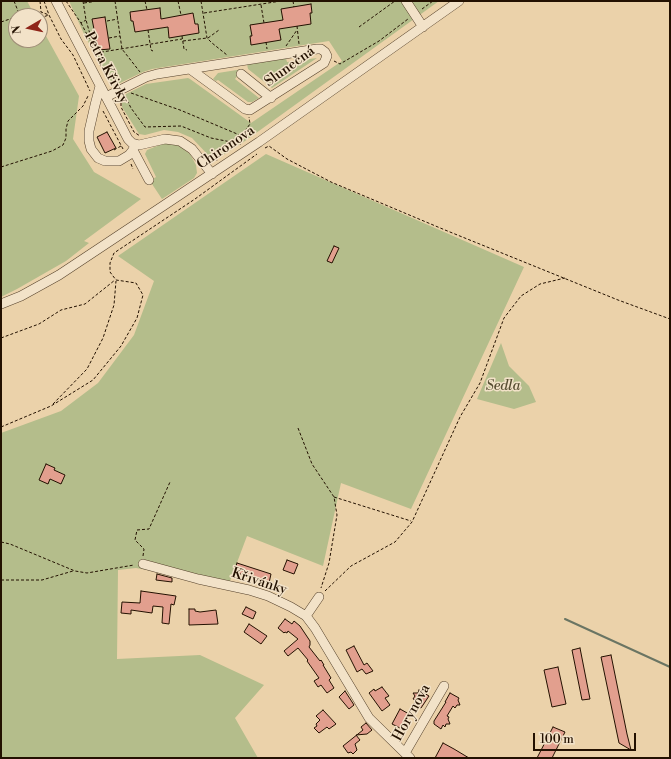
<!DOCTYPE html>
<html>
<head>
<meta charset="utf-8">
<style>
	body { margin:0 }
	#map { position:relative; width:671px; height:759px; overflow:hidden; background:#ebd2aa; font-family:"Libre Bodoni",serif }
	canvas { display:block }
	.frame { position:absolute; inset:0; border:2px solid #231101; pointer-events:none }
	.north { position:absolute; left:8px; top:8px; width:40px; height:40px; box-sizing:border-box; background:#f2e2c8; border:1px solid #9f8e78; border-radius:50%; rotate:261deg; font-size:11px; font-weight:700; line-height:16px; text-align:center; color:#231101 }
	.north::after { content:''; display:block; margin:auto; width:14px; height:18px; background:#8f2418; clip-path:polygon(50% 0,100% 100%,50% 72%,0 100%) }
	.scale { position:absolute; left:533px; top:733px; width:103px; height:18px; box-sizing:border-box; border:2px solid #231101; border-top:0; padding-left:5px; font-size:12px; line-height:14px; white-space:nowrap; color:#231101; -webkit-text-stroke:3px #f2e2c8; paint-order:stroke }
</style>
</head>
<body>
<div id="map">
<canvas width="671" height="759"></canvas>
<div class="frame"></div>
<div class="north">N</div>
<div class="scale">100 m</div>
</div>
<script>
const c = document.querySelector('canvas').getContext('2d');
c.lineJoin = 'round';
function fill(path, color) {
  c.fillStyle = color;
  c.fill(path, 'evenodd');
}
function toPath(rows) {
  const path = new Path2D();
  for (const r of rows) {
    path.moveTo(r[0], r[1]);
    for (let i = 2; i < r.length; i += 2) path.lineTo(r[i], r[i + 1]);
  }
  return path;
}
function stroke(path, color, width, dash) {
  c.strokeStyle = color;
  c.lineWidth = width;
  c.lineCap = dash ? 'butt' : 'round';
  c.setLineDash(dash || []);
  c.stroke(path);
}
function write(font, color, halo, rows, align = 'center') {
  c.font = font + ' "Libre Bodoni",serif';
  c.lineWidth = 3;
  c.setLineDash([]);
  c.textBaseline = 'middle';
  c.strokeStyle = halo;
  c.fillStyle = color;
  for (const [text, x, y, turn = 0] of rows) {
    c.save();
    c.translate(x, y);
    c.rotate((+turn || 0) * Math.PI / 180);
    c.textAlign = isNaN(turn) ? turn : align;
    if (halo) c.strokeText(text, 0, 0);
    c.fillText(text, 0, 0);
    c.restore();
  }
}
const green = toPath([
	[1,1,27,1,35,16,16,16,16,40,40,40,40,25,79,96,73,139,94,172,141,199,84,241,89,243,66,261,17,289,1,297],
	[69,1,439,1,245,141,220,157,216,159,209,156,192,138,178,132,164,130,145,135,139,134,122,107,122,99,126,94,146,84,188,78,190,79,251,123,342,61,329,41,152,69,143,72,120,83,114,83,109,81,84,34],
	[286,58,287,62,317,58,272,88,248,69,247,64],
	[243,69,235,79,259,98,252,102,248,102,218,80,216,81,213,79,218,73],
	[162,144,174,144,181,147,190,154,196,165,197,173,194,178,162,199,150,181,156,177,145,154,147,150],
	[266,154,524,267,411,509,341,483,323,566,247,536,227,589,169,574,136,568,118,570,117,659,200,655,264,685,235,718,258,758,1,758,1,433,61,411,98,383,134,335,154,281,118,256],
	[501,343,509,366,529,386,536,402,514,409,477,399]
]);
const stream = toPath([
	[565,619,670,667]
]);
const building = toPath([
	[311,4,312,13,310,13,311,24,279,29,281,40,251,45,250,36,252,36,250,25,283,20,281,9,311,4],
	[160,8,161,19,193,13,195,24,198,24,199,33,169,38,168,27,135,32,133,21,131,21,130,12,160,8],
	[105,17,110,49,98,50,92,19,105,17],
	[107,132,116,148,105,153,97,137,107,132],
	[334,246,339,248,332,263,327,261,334,246],
	[46,464,55,468,54,470,65,475,61,484,50,479,48,484,39,480,46,464],
	[287,560,298,564,294,574,283,570,287,560],
	[237,563,271,574,269,583,234,572,237,563],
	[157,574,172,578,172,582,156,580,157,574],
	[141,591,176,596,174,605,171,604,169,624,162,623,163,607,153,606,152,613,131,610,131,614,121,613,122,602,140,603,141,591],
	[246,607,256,612,253,619,242,614,246,607],
	[189,609,195,609,195,611,200,612,216,610,218,624,189,625,189,609],
	[285,619,292,624,294,621,300,626,310,641,310,645,309,647,320,661,321,660,324,665,323,665,331,678,329,680,334,688,327,693,321,685,318,687,314,681,319,678,307,661,308,660,298,648,288,656,284,651,298,639,288,631,287,633,285,632,284,633,278,628,285,619],
	[249,624,267,636,261,644,244,632,249,624],
	[354,646,364,665,367,663,373,671,366,674,362,669,357,672,346,650,354,646],
	[580,648,590,699,582,700,572,650,580,648],
	[611,655,627,734,631,750,619,743,601,657,611,655],
	[558,667,566,704,552,707,544,670,558,667],
	[382,687,389,696,385,698,390,705,382,711,369,693,374,689,375,691,382,687],
	[419,690,429,696,421,708,414,704,416,700,413,699,415,696,413,693,418,693,419,690],
	[345,691,354,705,349,709,339,697,345,691],
	[450,693,459,698,458,700,460,705,457,705,455,708,453,706,447,716,449,717,448,719,450,724,446,724,445,727,443,725,441,729,434,724,434,721,446,702,445,702,450,693],
	[400,709,409,714,406,719,411,723,404,725,406,731,392,724,400,709],
	[323,710,336,724,329,729,327,727,319,733,314,728,317,726,316,724,320,720,316,716,323,710],
	[366,723,372,730,367,734,356,735,360,740,355,744,357,750,353,754,351,752,348,753,343,746,363,730,361,727,366,723],
	[553,727,565,732,552,758,537,758,553,727],
	[443,743,454,749,469,758,435,758,443,743]
]);
const path = toPath([
	[14,1,20,16],
	[40,1,41,12,49,15],
	[44,1,49,15,61,39,73,55,90,91],
	[66,1,81,23,86,20],
	[83,1,86,20,97,59,108,80,113,84],
	[115,1,122,49,140,72],
	[145,1,147,10],
	[178,1,181,15],
	[201,1,207,38,212,43,227,55],
	[293,1,294,7],
	[84,3,98,1],
	[261,5,264,23],
	[422,9,433,1],
	[204,13,281,1],
	[20,16,29,16],
	[40,18,49,15],
	[107,21,118,19],
	[1,22,16,17],
	[81,23,94,48],
	[297,26,299,44],
	[359,27,395,1],
	[148,30,151,50,153,51],
	[182,36,184,49,187,50],
	[109,38,120,36],
	[208,38,219,30],
	[183,41,207,38],
	[266,42,267,49],
	[286,46,297,30],
	[96,53,182,39],
	[334,61,340,64,379,41,408,19],
	[131,93,180,110,242,136,247,139],
	[125,96,131,108,145,127,181,126,211,138,241,144],
	[121,98,121,107,134,132,140,136],
	[103,111,123,149],
	[242,135,250,124,249,117],
	[265,148,269,146,287,159,331,182,445,230,618,300,670,319],
	[114,150,121,146],
	[210,157,216,160,218,160],
	[131,164,133,169],
	[1,167,52,151,63,145,66,138,66,129,68,121,83,106,88,96],
	[1,338,39,324,61,310,85,304,115,280],
	[53,404,87,369,103,338,114,305,116,281],
	[1,427,51,406,93,380,121,346,137,318,143,295,136,283,116,280,110,272,110,263,114,253,195,199,257,154],
	[298,428,312,464,334,497,337,515,329,563,321,588],
	[334,497,411,521],
	[1,542,10,544,75,571,87,573,134,565],
	[143,556,144,549,135,540,137,530,149,529,170,482],
	[1,580,42,580,73,571],
	[325,591,351,566,395,542,412,522,460,417,480,383,504,318,521,296,540,284,565,278]
]);
const minor = toPath([
	[56,1,128,139,132,143,139,145,165,139,180,141,192,149,212,174],
	[406,1,423,27],
	[241,74,271,98],
	[100,86,95,105,89,131,89,141,91,149,98,158,105,161,119,161,129,155,133,150,135,144],
	[106,97,146,77,157,74,317,49,321,49,325,52,327,56,324,63,250,110,245,109,190,69],
	[133,150,149,180],
	[1,304,21,296,59,275,163,206,259,142,459,1],
	[143,564,198,579,249,590,268,596,291,607,306,616,315,628,369,718,410,758],
	[306,616,319,597],
	[405,753,444,686]
]);
const streetNames = [
	["Slunečná",290,67,-36],
	["Petra Křivky",106,68,62],
	["Chironova",226,148,-34],
	["Křivánky",259,582,18],
	["Horynova",412,713,-61]
];
const parkNames = [
	["Sedla",503,387]
];
fill(green, '#b4bd8b');
stroke(stream, '#6a7563', 2);
fill(building, '#e29f8e');
stroke(building, '#231101', 1);
stroke(minor, '#55412b', 10);
stroke(path, '#231101', 1, [3, 2]);
stroke(minor, '#f2e2c8', 9);
write('14px', '#231101', '#f2e2c8', streetNames);
write('italic 14px', '#564d31', '#f2e2c8', parkNames);
</script>
</body>
</html>
